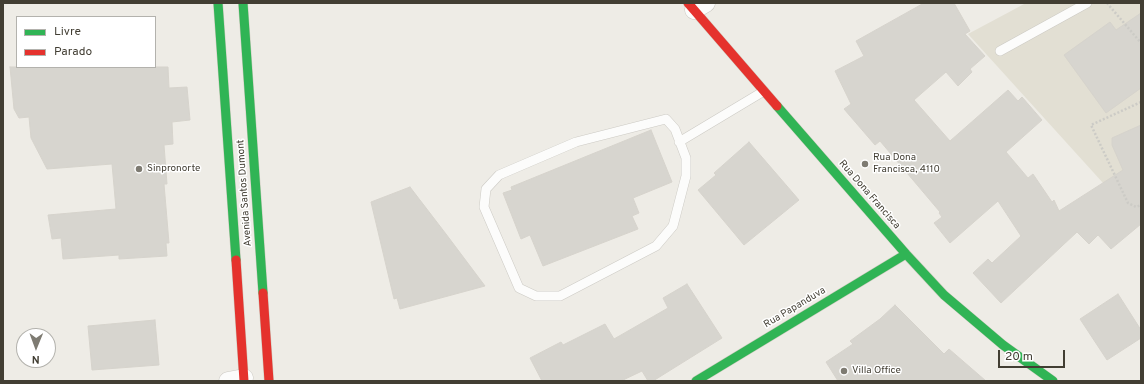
<!DOCTYPE html>
<html>
<head>
<meta charset="utf-8">
<style>
	body { margin:0 }
	#map { position:relative; width:1144px; height:384px; overflow:hidden; background:#eeece6; font-family:Overpass,sans-serif }
	canvas { display:block }
	.frame { position:absolute; inset:0; border:4px solid #423e33; pointer-events:none }
	.legend { position:absolute; left:16px; top:16px; width:140px; height:52px; box-sizing:border-box; background:#fff; border:1px solid #b3b2ad; margin:0; padding:5px 7px; list-style:none; font-size:12px; color:#423e33 }
	.legend li { display:flex; align-items:center; gap:8px; height:20px }
	.legend b { width:20px; border:1px solid #b3b2ad }
	.north { position:absolute; left:16px; top:328px; width:40px; height:40px; box-sizing:border-box; background:#fff; border:1px solid #b3b2ad; border-radius:50%; rotate:181deg; font-size:11px; font-weight:700; line-height:16px; text-align:center; color:#423e33 }
	.north::after { content:''; display:block; margin:auto; width:14px; height:18px; background:#7e7b72; clip-path:polygon(50% 0,100% 100%,50% 72%,0 100%) }
	.scale { position:absolute; left:998px; top:350px; width:67px; height:18px; box-sizing:border-box; border:2px solid #423e33; border-top:0; padding-left:5px; font-size:12px; line-height:14px; white-space:nowrap; color:#423e33; -webkit-text-stroke:3px #fff; paint-order:stroke }
</style>
</head>
<body>
<div id="map">
<canvas width="1144" height="384"></canvas>
<div class="frame"></div>
<ul class="legend">
<li><b style="height:5px;background:#30b455"></b>Livre</li>
<li><b style="height:5px;background:#e5322d"></b>Parado</li>
</ul>
<div class="north">N</div>
<div class="scale">20 m</div>
</div>
<script>
const c = document.querySelector('canvas').getContext('2d');
c.lineJoin = 'round';
function fill(path, color) {
  c.fillStyle = color;
  c.fill(path, 'evenodd');
}
function toPath(rows) {
  const path = new Path2D();
  for (const r of rows) {
    path.moveTo(r[0], r[1]);
    for (let i = 2; i < r.length; i += 2) path.lineTo(r[i], r[i + 1]);
  }
  return path;
}
function stroke(path, color, width, dash) {
  c.strokeStyle = color;
  c.lineWidth = width;
  c.lineCap = dash ? 'butt' : 'round';
  c.setLineDash(dash || []);
  c.stroke(path);
}
function write(font, color, halo, rows, align = 'center') {
  c.font = font + ' Overpass,sans-serif';
  c.lineWidth = 3;
  c.setLineDash([]);
  c.textBaseline = 'middle';
  c.strokeStyle = halo;
  c.fillStyle = color;
  for (const [text, x, y, turn = 0] of rows) {
    c.save();
    c.translate(x, y);
    c.rotate((+turn || 0) * Math.PI / 180);
    c.textAlign = isNaN(turn) ? turn : align;
    if (halo) c.strokeText(text, 0, 0);
    c.fillText(text, 0, 0);
    c.restore();
  }
}
const residential = toPath([
	[1026,3,1141,3,1141,211,1132,215,968,34]
]);
const building = toPath([
	[924,3,954,3,970,31,965,34,985,56,970,69,972,72,958,86,946,72,914,100,950,141,1008,90,1018,101,1022,97,1042,120,1006,152,1028,178,1033,174,1052,202,1054,200,1059,211,1123,170,1112,145,1112,138,1141,125,1141,224,1111,249,1098,235,1089,244,1077,232,1001,303,973,273,988,259,992,263,1021,236,998,201,950,243,934,223,942,217,939,213,940,212,880,141,875,145,844,109,851,104,835,71,864,56,856,41,924,3],
	[1141,13,1141,88,1106,113,1064,55,1110,22,1116,30,1141,13],
	[10,67,168,67,169,88,187,87,190,120,172,122,173,144,164,145,167,184,164,184,169,243,166,243,167,256,119,259,119,255,63,259,61,238,52,239,48,215,116,209,112,164,47,169,31,138,29,117,19,118,14,109,10,67],
	[651,130,672,182,633,198,639,213,632,216,638,229,543,266,530,235,521,239,503,193,512,190,511,187,651,130],
	[749,142,799,200,744,245,698,190,716,175,714,173,749,142],
	[410,187,446,234,485,286,400,309,397,298,394,299,371,202,410,187],
	[687,284,722,338,653,381,648,381,642,371,621,381,542,381,530,358,561,342,563,345,605,324,614,339,668,308,663,298,687,284],
	[1118,294,1141,330,1141,338,1107,360,1080,319,1118,294],
	[895,305,944,354,949,349,986,381,838,381,826,362,853,344,850,341,880,319,895,305],
	[155,320,159,365,92,370,88,326,155,320]
]);
const path = toPath([
	[1107,3,1141,43],
	[1141,102,1091,125,1128,203,1136,207,1141,205]
]);
const lane = toPath([
	[1000,51,1087,3],
	[666,119,675,129,686,158,686,176,673,226,656,246,560,296,536,296,519,288,484,207,486,189,499,175,576,142,666,119],
	[679,142,764,91]
]);
const street = toPath([
	[694,10,706,3],
	[228,381,244,378]
]);
const fast = toPath([
	[218,3,236,260],
	[243,3,263,293],
	[777,106,906,254,944,295,1003,345,1053,381],
	[696,381,906,254]
]);
const jam = toPath([
	[688,3,777,106],
	[236,260,244,381],
	[263,293,269,381]
]);
const markers = [
	[865,164,4,"#7e7b72"],
	[139,169,4,"#7e7b72"],
	[844,371,4,"#7e7b72"]
];
const poiNames = [
	["Rua Dona",873,158],
	["Francisca, 4110",873,170],
	["Sinpronorte",147,169],
	["Villa Office",852,371]
];
const streetNames = [
	["Avenida Santos Dumont",245,193,-94],
	["Rua Dona Francisca",869,195,49],
	["Rua Papanduva",795,308,-31]
];
fill(residential, '#e2dfd3');
fill(building, '#d7d5cf');
stroke(building, '#d6d3cc', 1);
stroke(lane, '#cccac4', 10);
stroke(street, '#cccac4', 19);
stroke(fast, '#cccabd', 10);
stroke(jam, '#cccabd', 10);
stroke(path, '#cccbc6', 2.5, [2, 2]);
stroke(lane, '#fcfcfb', 9);
stroke(street, '#fcfcfb', 18);
stroke(fast, '#30b455', 9);
stroke(jam, '#e5322d', 9);
for (const [x, y, r, color] of markers) {
  const dot = new Path2D();
  dot.arc(x, y, r, 0, 2 * Math.PI);
  c.fillStyle = color;
  c.fill(dot);
  stroke(dot, '#fff', 1.5);
}
write('10px', '#423e33', '#fff', poiNames, 'left');
write('10px', '#423e33', '#fff', streetNames);
</script>
</body>
</html>
